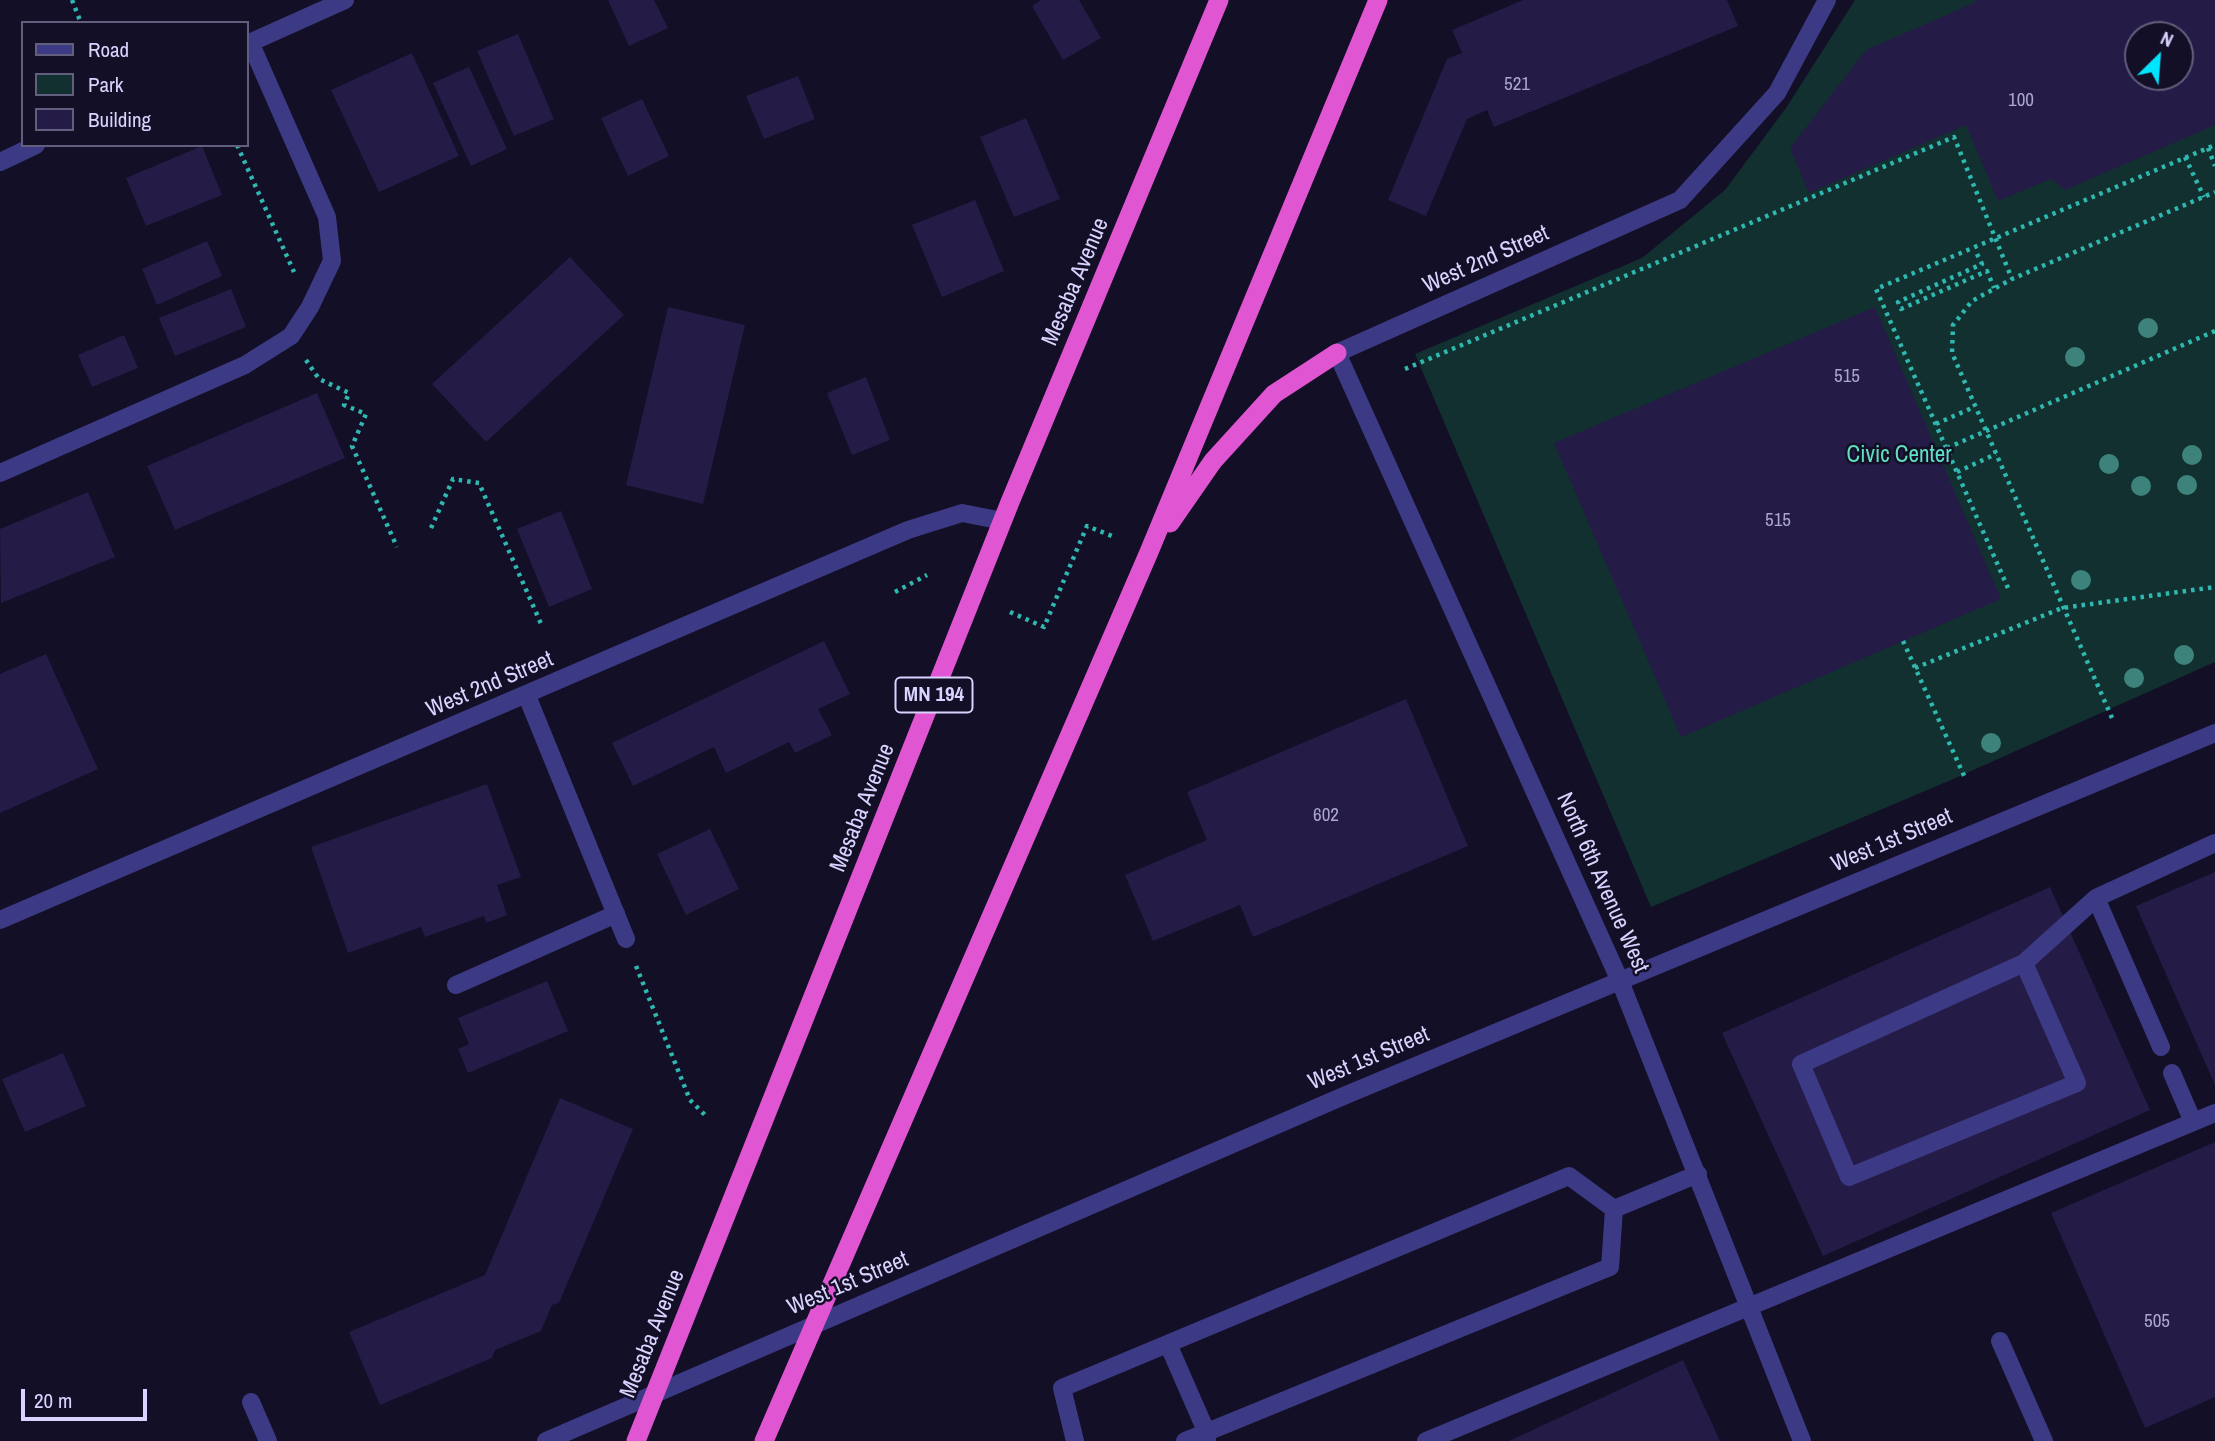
<!DOCTYPE html>
<html>
<head>
<meta charset="utf-8">
<style>
	body { margin:0 }
	#map { position:relative; width:2215px; height:1441px; overflow:hidden; background:#130f26; font-family:"Archivo Narrow",sans-serif }
	canvas { display:block }
	.legend { position:absolute; left:21px; top:21px; width:228px; height:126px; box-sizing:border-box; background:#130f26; border:2px solid #625e7d; margin:0; padding:9px 12px; list-style:none; font-size:21px; color:#d9d4ff }
	.legend li { display:flex; align-items:center; gap:14px; height:35px }
	.legend b { width:35px; border:2px solid #625e7d }
	.north { position:absolute; left:2124px; top:21px; width:70px; height:70px; box-sizing:border-box; background:#130f26; border:2px solid #625e7d; border-radius:50%; rotate:25deg; font-size:19px; font-weight:700; line-height:28px; text-align:center; color:#d9d4ff }
	.north::after { content:''; display:block; margin:auto; width:24px; height:32px; background:#00e5ff; clip-path:polygon(50% 0,100% 100%,50% 72%,0 100%) }
	.scale { position:absolute; left:21px; top:1389px; width:126px; height:32px; box-sizing:border-box; border:4px solid #d9d4ff; border-top:0; padding-left:9px; font-size:21px; line-height:24px; white-space:nowrap; color:#d9d4ff; -webkit-text-stroke:5px #130f26; paint-order:stroke }
</style>
</head>
<body>
<div id="map">
<canvas width="2215" height="1441"></canvas>
<ul class="legend">
<li><b style="height:9px;background:#3d3a85"></b>Road</li>
<li><b style="height:19px;background:#12302f"></b>Park</li>
<li><b style="height:19px;background:#241b47"></b>Building</li>
</ul>
<div class="north">N</div>
<div class="scale">20 m</div>
</div>
<script>
const c = document.querySelector('canvas').getContext('2d');
c.lineJoin = 'round';
function fill(path, color) {
  c.fillStyle = color;
  c.fill(path, 'evenodd');
}
function toPath(rows) {
  const path = new Path2D();
  for (const r of rows) {
    path.moveTo(r[0], r[1]);
    for (let i = 2; i < r.length; i += 2) path.lineTo(r[i], r[i + 1]);
  }
  return path;
}
function stroke(path, color, width, dash) {
  c.strokeStyle = color;
  c.lineWidth = width;
  c.lineCap = dash ? 'butt' : 'round';
  c.setLineDash(dash || []);
  c.stroke(path);
}
function write(font, color, halo, rows, align = 'center') {
  c.font = font + ' "Archivo Narrow",sans-serif';
  c.lineWidth = 5;
  c.setLineDash([]);
  c.textBaseline = 'middle';
  c.strokeStyle = halo;
  c.fillStyle = color;
  for (const [text, x, y, turn = 0] of rows) {
    c.save();
    c.translate(x, y);
    c.rotate((+turn || 0) * Math.PI / 180);
    c.textAlign = isNaN(turn) ? turn : align;
    if (halo) c.strokeText(text, 0, 0);
    c.fillText(text, 0, 0);
    c.restore();
  }
}
const green = toPath([
	[1855,0,2215,0,2215,662,1951,780,1651,907,1415,354,1642,258,1725,190,1786,108],
	[2138,35,2180,35,2180,77,2138,77]
]);
const building = toPath([
	[608,0,654,0,668,28,629,46],
	[1041,0,1079,0,1101,38,1063,60,1032,6],
	[1523,0,1727,0,1738,26,1494,127,1487,110,1467,119,1426,216,1388,200,1447,59,1462,53,1452,30],
	[1975,0,2215,0,2215,125,2065,190,2051,179,1998,201,1966,125,1809,193,1790,148,1866,50,1976,2],
	[2138,35,2180,35,2180,77,2138,77],
	[518,34,554,119,514,136,477,51],
	[412,53,459,156,379,192,331,90],
	[469,67,507,149,471,166,433,83],
	[798,76,815,119,764,139,746,96],
	[642,99,669,156,628,176,601,118],
	[1026,118,1060,199,1014,217,980,137],
	[202,146,222,195,146,226,126,178],
	[975,200,1004,271,942,297,912,225],
	[207,241,222,276,157,305,142,269],
	[570,257,624,315,486,442,432,384],
	[231,289,246,327,175,356,159,318],
	[668,307,745,325,703,504,626,485],
	[1875,307,2001,599,1681,737,1554,443],
	[124,335,138,368,92,387,78,355],
	[866,377,890,440,852,455,827,393],
	[317,393,345,458,175,530,147,466],
	[88,492,115,557,1,603,0,529],
	[561,511,592,589,549,607,517,529],
	[824,641,850,694,818,709,832,735,795,753,789,742,726,773,714,747,633,786,612,743],
	[46,654,98,769,0,813,0,674],
	[1406,699,1468,846,1253,937,1240,905,1153,941,1125,875,1207,840,1187,792],
	[487,784,521,877,497,885,507,915,486,923,484,916,425,937,421,927,348,953,311,847],
	[710,829,739,889,686,915,657,854],
	[2215,872,2215,1085,2136,906],
	[2050,887,2150,1110,1823,1256,1722,1033],
	[547,981,568,1031,468,1073,458,1049,469,1044,458,1018],
	[63,1053,86,1106,25,1132,2,1079],
	[560,1098,633,1129,559,1303,552,1305,541,1331,495,1350,492,1358,380,1405,349,1332,485,1275],
	[2215,1142,2215,1397,2145,1428,2051,1213],
	[1683,1360,1720,1441,1509,1441]
]);
const path = toPath([
	[72,0,81,23],
	[237,145,294,272],
	[2208,148,2215,166],
	[2185,157,2204,197],
	[1977,254,1982,264,1898,302,1901,309,1987,271,1994,288],
	[306,360,319,379,349,393,344,405,366,414,352,446,397,547],
	[1405,369,1954,137,2012,279],
	[1936,424,1974,407],
	[1947,448,2215,331],
	[1957,472,1996,454],
	[431,528,453,479,479,483,542,626],
	[2008,588,1876,289,2215,145],
	[895,592,927,575],
	[1010,612,1044,627,1087,526,1112,536],
	[1903,641,1966,780],
	[1915,668,2062,608,2215,587],
	[2112,718,1952,353,1953,325,1972,301,2012,279,2215,192],
	[636,966,690,1100,706,1116]
]);
const service = toPath([
	[0,473,245,365,291,336,310,307,332,261,327,217,250,42],
	[2024,963,2077,1083,1849,1177,1801,1064,2024,963,2096,898],
	[456,985,616,914],
	[2161,1047,2096,898,2215,843],
	[2172,1073,2193,1122],
	[1614,1209,1698,1174],
	[2000,1341,2044,1441],
	[1168,1344,1206,1431,1207,1441],
	[251,1402,268,1441],
	[1075,1441,1062,1388,1569,1176,1614,1209],
	[1185,1441,1610,1267,1614,1209],
	[1426,1441,2215,1113]
]);
const minor = toPath([
	[1337,353,1620,981,1802,1441],
	[527,696,626,939],
	[0,920,908,530,962,513,1003,521]
]);
const tertiary = toPath([
	[247,44,345,0],
	[0,162,36,145],
	[1337,353,1680,200,1777,93,1827,0],
	[546,1441,1346,1095,2215,733]
]);
const trunk = toPath([
	[1170,523,1213,461,1274,394,1337,353],
	[636,1441,1010,502,1219,0],
	[764,1441,1149,552,1378,0]
]);
const trees = [
	[2148,328],
	[2075,357],
	[2192,455],
	[2109,464],
	[2187,485],
	[2141,486],
	[2081,580],
	[2184,655],
	[2134,678],
	[1991,743]
];
const numberNames = [
	["521",1517,85],
	["100",2021,101],
	["515",1847,377],
	["515",1778,521],
	["602",1326,816],
	["505",2157,1322]
];
const shields = [
	[934,695,77]
];
const shieldNames = [
	["MN 194",934,695]
];
const streetNames = [
	["West 2nd Street",1486,260,-24],
	["Mesaba Avenue",1076,282,-67],
	["West 2nd Street",490,685,-23],
	["Mesaba Avenue",863,808,-68],
	["West 1st Street",1892,841,-23],
	["North 6th Avenue West",1602,883,66],
	["West 1st Street",1369,1059,-23],
	["West 1st Street",848,1284,-23],
	["Mesaba Avenue",653,1334,-68]
];
const parkNames = [
	["Civic Center",1899,456]
];
fill(green, '#12302f');
fill(building, '#241b47');
stroke(path, '#2fb8b0', 4.5, [3.5, 5]);
stroke(service, '#3d3a85', 18);
stroke(minor, '#3d3a85', 18);
stroke(tertiary, '#3d3a85', 18);
stroke(trunk, '#e055d1', 19);
c.fillStyle = '#3d827b';
for (const [x, y] of trees) {
  c.beginPath();
  c.arc(x, y, 10, 0, 2 * Math.PI);
  c.fill();
}
write('19px', '#aca6d1', null, numberNames);
for (const [x, y, w] of shields) {
  const box = new Path2D();
  box.roundRect(x - w / 2, y - 17.5, w, 35, 5);
  c.fillStyle = '#130f26';
  c.fill(box);
  stroke(box, '#d9d4ff', 2);
}
write('bold 21px', '#d9d4ff', null, shieldNames);
write('23px', '#d9d4ff', '#130f26', streetNames);
write('23px', '#5fe0c0', '#130f26', parkNames);
</script>
</body>
</html>
